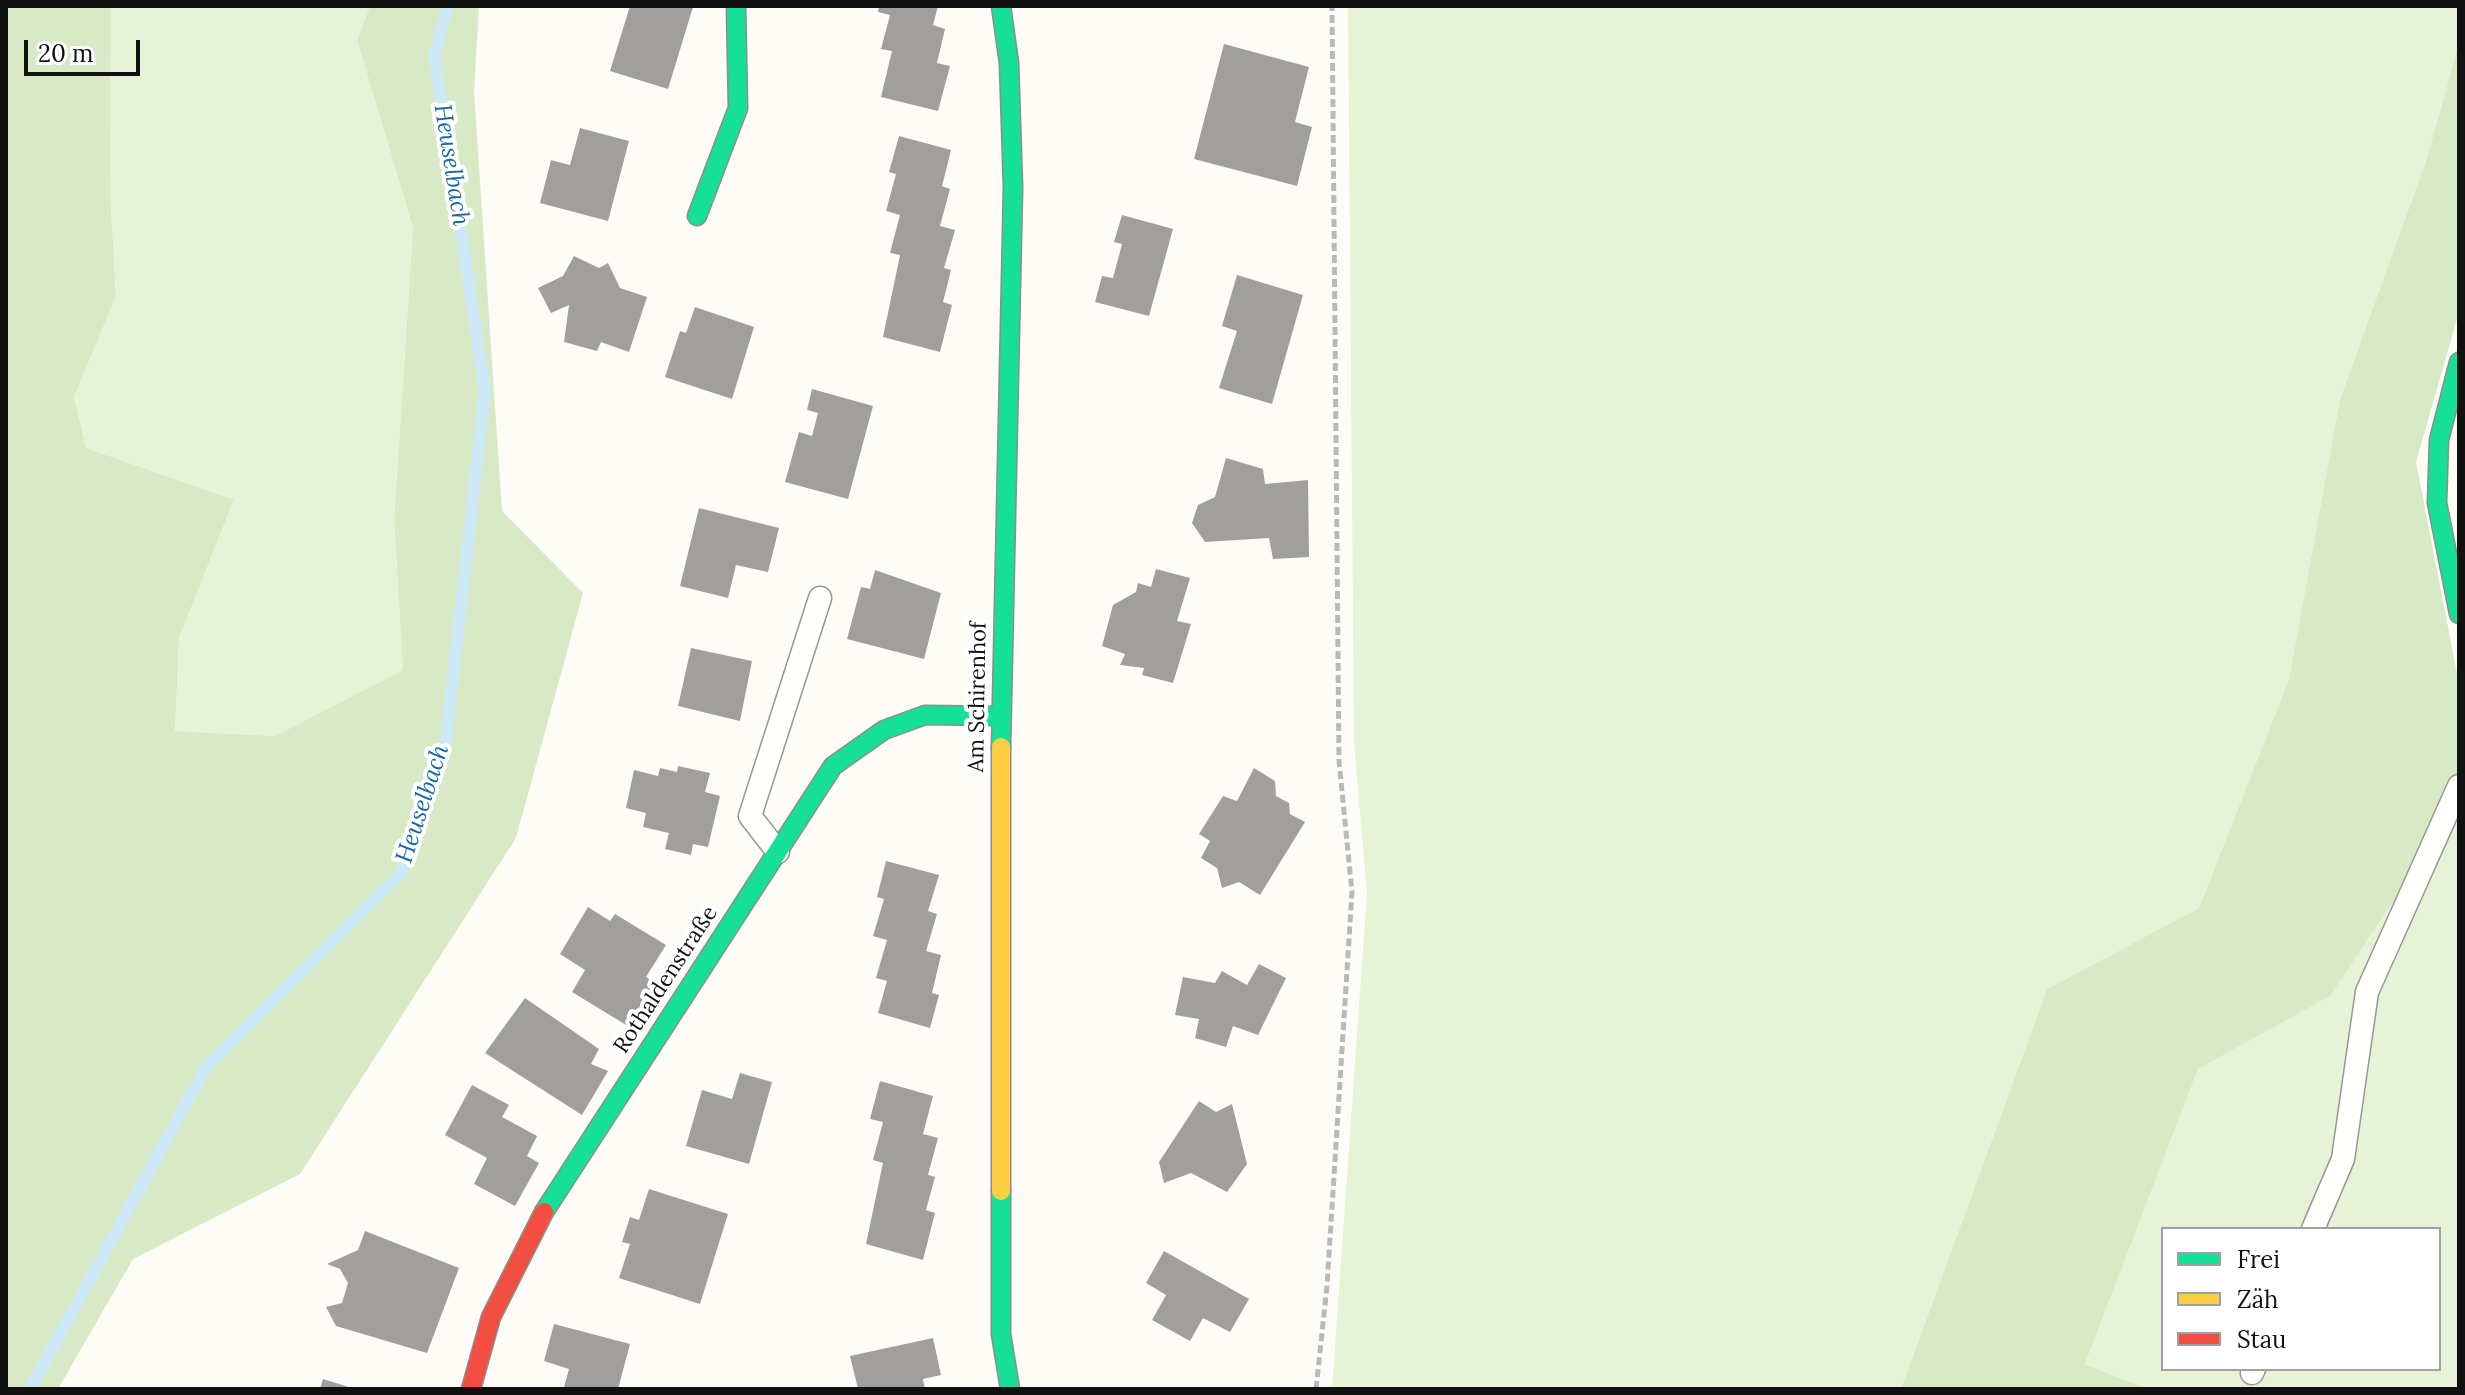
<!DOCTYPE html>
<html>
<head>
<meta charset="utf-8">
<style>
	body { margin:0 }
	#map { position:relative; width:2465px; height:1395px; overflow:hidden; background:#fdfcf7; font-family:Lora,serif }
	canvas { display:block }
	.frame { position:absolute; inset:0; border:8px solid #111; pointer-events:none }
	.legend { position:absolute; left:2161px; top:1227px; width:280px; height:144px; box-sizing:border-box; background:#fff; border:2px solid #a0a0a0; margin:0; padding:10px 14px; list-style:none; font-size:24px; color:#111 }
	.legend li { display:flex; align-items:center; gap:16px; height:40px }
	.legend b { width:40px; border:2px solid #a0a0a0 }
	.scale { position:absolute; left:24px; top:40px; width:116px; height:36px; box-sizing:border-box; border:4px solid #111; border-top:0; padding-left:10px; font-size:24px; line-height:28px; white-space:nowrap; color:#111; -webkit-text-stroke:6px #fff; paint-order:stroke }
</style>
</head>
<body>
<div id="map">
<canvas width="2465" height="1395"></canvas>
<div class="frame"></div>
<ul class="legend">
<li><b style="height:10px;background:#16e098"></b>Frei</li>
<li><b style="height:10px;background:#ffcf43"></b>Zäh</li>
<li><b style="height:10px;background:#f24e42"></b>Stau</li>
</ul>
<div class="scale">20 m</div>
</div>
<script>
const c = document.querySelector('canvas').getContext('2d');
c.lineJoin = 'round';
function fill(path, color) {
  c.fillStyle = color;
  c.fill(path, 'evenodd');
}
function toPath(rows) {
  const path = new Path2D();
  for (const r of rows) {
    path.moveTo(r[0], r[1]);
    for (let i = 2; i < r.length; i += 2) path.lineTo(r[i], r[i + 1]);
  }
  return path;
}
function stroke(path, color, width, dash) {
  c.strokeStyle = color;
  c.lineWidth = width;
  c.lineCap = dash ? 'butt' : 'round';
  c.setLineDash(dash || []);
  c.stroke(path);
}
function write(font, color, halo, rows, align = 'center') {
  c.font = font + ' Lora,serif';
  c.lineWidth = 8;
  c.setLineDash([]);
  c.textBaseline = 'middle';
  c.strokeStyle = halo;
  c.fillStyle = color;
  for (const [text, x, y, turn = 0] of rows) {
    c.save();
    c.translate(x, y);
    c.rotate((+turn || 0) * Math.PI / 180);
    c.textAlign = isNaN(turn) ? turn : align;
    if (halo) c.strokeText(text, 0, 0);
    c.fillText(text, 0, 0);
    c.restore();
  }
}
const green = toPath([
	[111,6,370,6,357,40,413,228,394,520,403,670,275,736,175,731,179,638,234,501,86,448,74,397,116,296,110,189],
	[1348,6,2459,6,2459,43,2426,161,2340,399,2289,679,2199,908,2047,989,1901,1389,1332,1389,1367,893,1354,743],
	[2450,815,2459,819,2459,1389,2148,1389,2085,1364,2198,1069,2330,995],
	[2163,1229,2439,1229,2439,1369,2163,1369]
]);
const forest = toPath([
	[6,6,111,6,110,189,116,296,74,397,86,448,234,500,179,638,175,731,275,736,403,670,394,520,413,228,357,40,370,6,479,6,474,92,502,511,583,593,516,838,300,1174,133,1259,58,1389,6,1389],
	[2459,43,2459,312,2416,462,2459,684,2459,819,2450,816,2330,996,2198,1069,2085,1364,2148,1389,1901,1389,2047,989,2199,908,2289,679,2340,399,2426,161]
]);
const stream = toPath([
	[30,1389,206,1067,402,872,444,756,485,390,434,56,448,6]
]);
const building = toPath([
	[630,6,693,7,668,89,610,71],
	[879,6,938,6,933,25,945,29,937,63,950,66,938,111,881,97,892,51,881,49,890,15,878,12],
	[1224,44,1309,67,1295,122,1312,127,1297,186,1194,159],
	[580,128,629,141,608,221,540,203,551,160,570,165],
	[899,136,951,150,942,186,950,189,940,226,955,230,944,268,951,270,943,302,952,305,940,352,883,337,900,255,890,253,900,215,886,211,896,174,889,172],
	[1122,215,1173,229,1149,316,1095,302,1102,276,1113,278,1122,244,1114,242],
	[574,256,599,268,608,263,620,288,647,297,629,352,601,342,597,351,564,342,569,305,551,313,538,288,563,276],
	[1237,275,1303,295,1272,404,1219,388,1237,331,1222,326],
	[695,307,754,327,732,399,665,377,680,331,686,333],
	[812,389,873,406,848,499,785,482,799,432,812,436,818,413,807,410],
	[1226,458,1263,469,1265,484,1308,480,1309,557,1273,559,1269,538,1205,542,1192,523,1198,505,1215,497],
	[699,508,779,528,768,572,736,565,728,598,680,586],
	[1156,569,1190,578,1177,621,1191,624,1173,683,1142,675,1144,668,1120,665,1125,654,1102,646,1113,605,1136,592,1138,583,1151,587],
	[875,570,941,593,924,659,847,639,861,587,870,589],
	[691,648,752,661,740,721,678,706],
	[678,766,710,773,705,792,720,796,708,847,693,844,691,855,665,849,669,833,643,827,646,813,626,808,634,770,658,776,660,768,677,772],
	[1254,768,1275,781,1276,796,1289,803,1290,814,1305,822,1260,895,1239,882,1222,888,1217,868,1201,858,1210,841,1199,834,1223,796,1237,801],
	[886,861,939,875,928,911,937,914,926,951,941,955,932,993,939,995,930,1028,878,1013,887,981,876,978,887,940,873,936,884,899,877,897],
	[588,907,610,921,615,914,666,945,646,977,663,988,636,1031,572,992,585,970,560,954],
	[1259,964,1286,978,1258,1035,1233,1026,1226,1047,1195,1038,1199,1019,1175,1015,1183,977,1215,983,1222,971,1247,985],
	[525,998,599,1049,591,1064,608,1071,582,1115,485,1053],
	[740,1073,772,1082,749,1164,686,1146,702,1090,732,1099],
	[880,1081,933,1096,923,1134,938,1138,928,1175,935,1177,926,1210,935,1213,923,1260,866,1244,883,1163,873,1160,883,1122,870,1119],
	[472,1085,509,1105,502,1117,537,1136,527,1156,539,1163,515,1206,474,1184,487,1158,445,1135],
	[1199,1101,1216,1112,1232,1104,1247,1164,1227,1192,1191,1173,1164,1183,1159,1162],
	[649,1189,728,1214,700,1304,619,1278,630,1244,622,1242,630,1217,639,1220],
	[365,1231,459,1268,427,1353,336,1326,326,1307,342,1303,348,1283,340,1269,327,1264,358,1250],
	[1164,1251,1249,1299,1230,1332,1203,1318,1190,1341,1152,1320,1166,1295,1146,1283],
	[554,1324,630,1344,618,1389,564,1387,569,1369,544,1361],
	[933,1338,941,1375,923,1379,925,1389,858,1389,850,1356],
	[323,1379,352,1388,351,1389,320,1389]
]);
const path = toPath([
	[1316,1389,1327,1286,1352,892,1339,761,1332,6]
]);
const lane = toPath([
	[778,852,750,816,820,598],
	[2313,1229,2343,1159,2367,992,2459,786],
	[2252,1373,2254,1369]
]);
const fast = toPath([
	[1001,6,1009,63,1013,187,1001,747],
	[697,216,738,108,736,6],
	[2459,362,2439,440,2437,503,2459,614],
	[1001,1191,1001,1334,1010,1389],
	[544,1212,833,766,884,730,925,715,1001,716]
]);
const slow = toPath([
	[1001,747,1001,1191]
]);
const jam = toPath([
	[471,1389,491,1317,544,1212]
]);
const streetNames = [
	["Am Schirenhof",978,697,-89],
	["Rothaldenstraße",666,980,-57]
];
const waterNames = [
	["Heuselbach",451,165,81],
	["Heuselbach",423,804,-72]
];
fill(green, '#e7f3d7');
fill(forest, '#d8eac5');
stroke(stream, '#cde8f7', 12);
fill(building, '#a19f9c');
stroke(lane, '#979795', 25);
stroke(fast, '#8e8d8b', 21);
stroke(slow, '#8e8d8b', 21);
stroke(jam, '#8e8d8b', 21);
stroke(path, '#b9b9b8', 5, [8, 4]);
stroke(lane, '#fffffe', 22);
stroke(fast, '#16e098', 18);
stroke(slow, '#ffcf43', 18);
stroke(jam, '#f24e42', 18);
write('22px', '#111', '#fff', streetNames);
write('italic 24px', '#1768a6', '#fff', waterNames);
</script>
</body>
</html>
